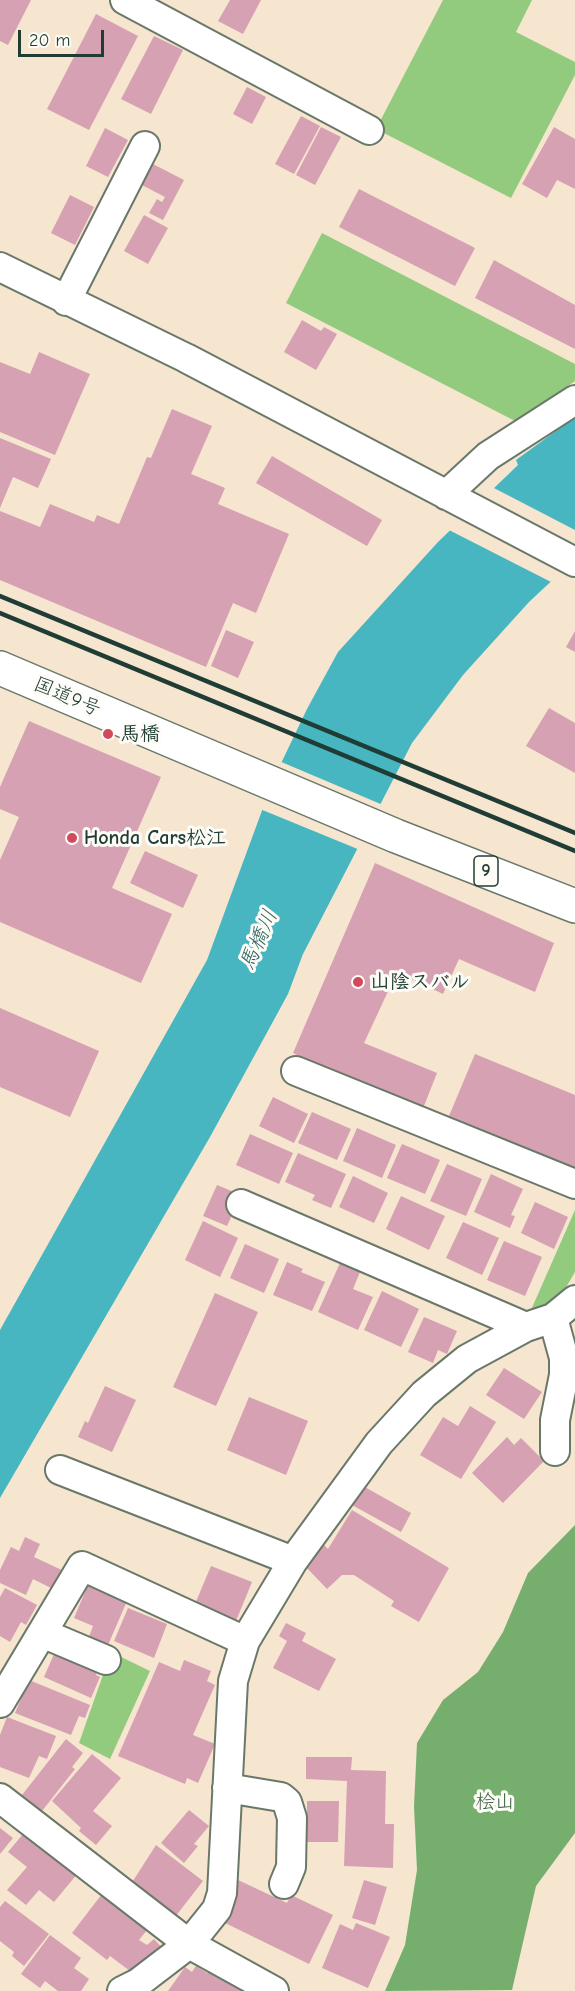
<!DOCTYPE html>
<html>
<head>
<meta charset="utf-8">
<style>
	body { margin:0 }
	#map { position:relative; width:575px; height:1991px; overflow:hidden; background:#f6e5cf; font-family:"Comic Neue",sans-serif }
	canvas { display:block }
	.scale { position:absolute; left:18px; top:30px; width:86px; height:27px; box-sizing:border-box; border:3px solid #1f3d34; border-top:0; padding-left:8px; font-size:18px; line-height:21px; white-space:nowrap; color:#1f3d34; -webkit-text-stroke:4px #fdfcf7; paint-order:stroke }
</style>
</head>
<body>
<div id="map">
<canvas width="575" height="1991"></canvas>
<div class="scale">20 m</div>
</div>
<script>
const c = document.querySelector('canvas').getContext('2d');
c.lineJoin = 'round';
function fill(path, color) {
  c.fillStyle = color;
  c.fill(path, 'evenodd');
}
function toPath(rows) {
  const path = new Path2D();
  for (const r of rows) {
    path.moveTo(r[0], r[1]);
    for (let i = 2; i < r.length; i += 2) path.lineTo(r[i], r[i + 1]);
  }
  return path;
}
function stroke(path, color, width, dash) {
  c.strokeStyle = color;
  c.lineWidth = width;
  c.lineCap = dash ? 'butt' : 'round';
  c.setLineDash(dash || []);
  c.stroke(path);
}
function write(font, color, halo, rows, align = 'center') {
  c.font = font + ' "Comic Neue","Klee One",sans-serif';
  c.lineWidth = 6;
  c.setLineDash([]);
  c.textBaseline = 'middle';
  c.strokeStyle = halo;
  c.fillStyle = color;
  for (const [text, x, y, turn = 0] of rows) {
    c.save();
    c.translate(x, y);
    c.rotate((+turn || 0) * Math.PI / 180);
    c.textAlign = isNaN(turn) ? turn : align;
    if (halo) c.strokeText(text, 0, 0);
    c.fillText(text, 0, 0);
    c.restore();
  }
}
const green = toPath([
	[443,0,532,0,516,32,575,62,575,75,511,198,376,129],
	[322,233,575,364,575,381,517,422,286,303],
	[575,1210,575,1272,558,1301,539,1311,531,1310],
	[111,1652,150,1671,110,1759,79,1743]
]);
const forest = toPath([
	[575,1525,575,1833,536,1886,512,1990,385,1991,405,1945,417,1870,414,1806,417,1743,443,1700,478,1672,503,1632,528,1573]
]);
const water = toPath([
	[575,417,575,559,529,602,463,675,412,743,303,954,288,994,210,1137,0,1498,0,1330,207,960,274,778,307,709,338,652,438,542,518,465,516,460]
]);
const pier = toPath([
	[492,487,575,530,575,563,553,583,447,529],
	[279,761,383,805,360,850,260,809]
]);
const building = toPath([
	[0,0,31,0,8,45,0,41],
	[230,0,261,0,243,34,218,21],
	[96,14,138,36,89,130,47,109],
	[154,36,183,50,151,114,121,99],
	[247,87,266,97,252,124,233,114],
	[301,116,320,126,294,174,275,164],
	[321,127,341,137,315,185,296,175],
	[554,127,575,139,575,189,557,180,547,198,522,184],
	[105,128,128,140,108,177,86,166],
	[149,162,184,180,163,220,149,213,157,199,162,202,165,197,138,183],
	[359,189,475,248,455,286,339,227],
	[70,195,94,207,75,245,51,233],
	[144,215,168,228,148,264,124,251],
	[494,260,575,305,575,349,475,298],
	[302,320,321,331,324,327,337,334,316,370,284,352],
	[39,352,90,374,55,455,0,432,0,362,30,374],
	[172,409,212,426,191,474,225,488,218,504,289,534,256,613,233,603,206,667,0,580,0,511,40,527,50,504,94,522,97,515,119,524,147,457,151,458],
	[0,438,51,459,38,488,13,477,0,508],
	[272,456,382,520,367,546,256,483],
	[226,630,254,642,238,678,211,666],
	[575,631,575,652,566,647],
	[549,708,575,723,575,773,526,746],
	[29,721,161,777,112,888,172,914,141,983,0,922,0,860,19,817,0,809,0,787],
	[145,851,198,875,183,908,130,883],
	[375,863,554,943,535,992,459,959,443,994,397,972,364,1043,437,1073,422,1111,293,1053],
	[0,1008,99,1051,70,1117,0,1087],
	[475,1054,575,1095,575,1169,449,1116],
	[273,1097,308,1114,294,1143,259,1126],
	[312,1112,351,1129,337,1160,298,1143],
	[357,1128,396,1145,382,1178,343,1161],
	[250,1134,293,1153,279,1184,236,1165],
	[402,1144,440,1160,425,1194,387,1178],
	[298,1153,346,1174,331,1208,312,1200,315,1195,285,1182],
	[447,1164,482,1179,466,1216,430,1201],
	[491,1174,523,1189,511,1215,515,1216,510,1228,474,1212],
	[353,1176,388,1193,374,1223,339,1207],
	[217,1185,241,1195,227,1226,203,1216],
	[401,1196,445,1216,429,1250,386,1229],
	[535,1202,568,1217,554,1249,521,1233],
	[203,1221,238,1238,220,1277,185,1260],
	[463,1222,499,1238,482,1275,446,1258],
	[504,1241,542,1257,525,1296,487,1280],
	[245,1244,279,1259,264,1293,230,1278],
	[287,1262,303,1269,301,1272,325,1282,312,1311,273,1295],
	[340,1263,360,1272,353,1289,373,1297,358,1330,318,1312],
	[382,1291,419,1309,401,1347,364,1330],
	[215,1293,258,1312,216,1406,173,1387],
	[424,1317,457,1331,447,1354,438,1350,433,1363,408,1352],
	[504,1368,542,1392,524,1419,486,1395],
	[105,1386,136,1400,112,1452,78,1437,85,1421,88,1423],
	[249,1397,308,1421,286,1475,227,1450],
	[470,1406,496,1422,461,1479,420,1455,443,1417,458,1426],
	[507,1437,514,1445,521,1438,544,1461,503,1503,472,1473],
	[363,1486,411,1513,401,1532,352,1505],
	[352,1510,449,1568,419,1622,391,1606,394,1601,354,1575,342,1575,327,1589,305,1566,324,1545,328,1549],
	[25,1537,40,1544,34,1557,66,1572,57,1591,33,1579,26,1595,0,1583,0,1570,11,1547,19,1551],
	[211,1566,252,1582,236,1621,195,1604],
	[88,1585,127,1601,108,1645,89,1637,93,1626,74,1618],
	[5,1588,37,1605,26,1625,21,1622,10,1642,0,1636,0,1597],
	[128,1608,167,1624,154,1658,114,1641],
	[286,1623,306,1633,302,1641,336,1659,319,1691,273,1668,287,1641,279,1636],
	[58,1645,101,1663,96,1675,100,1677,91,1698,44,1677],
	[184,1660,211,1671,207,1681,215,1685,193,1735,215,1744,198,1783,187,1778,185,1784,118,1756,159,1662,180,1671],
	[29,1680,90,1705,85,1718,79,1716,71,1735,15,1713],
	[7,1717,56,1736,47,1759,39,1756,29,1778,0,1767,0,1735],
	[66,1739,83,1753,72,1767,75,1769,42,1811,22,1795],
	[92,1754,121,1778,93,1811,112,1826,96,1845,79,1831,81,1828,52,1801],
	[306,1757,352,1757,351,1770,386,1771,385,1824,394,1824,393,1868,344,1866,347,1781,306,1779],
	[307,1801,339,1801,338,1842,307,1842],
	[189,1810,209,1826,194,1844,198,1846,184,1863,161,1843],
	[0,1828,13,1838,0,1854],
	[23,1834,41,1848,44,1845,78,1873,54,1902,39,1890,26,1905,7,1890,27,1867,8,1852],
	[156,1845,203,1881,175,1917,131,1884],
	[238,1880,287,1903,291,1895,333,1915,309,1964,219,1920],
	[364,1880,387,1887,375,1925,352,1918],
	[102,1894,147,1930,139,1940,147,1945,154,1939,165,1951,140,1975,132,1968,130,1971,110,1956,107,1960,72,1933],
	[5,1901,49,1934,24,1966,12,1956,14,1952,0,1941,0,1907],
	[356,1923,390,1937,368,1988,322,1968,340,1924,353,1930],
	[50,1935,81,1958,74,1968,89,1979,81,1991,58,1991,45,1981,40,1988,21,1974],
	[196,1966,207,1973,210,1969,241,1991,168,1991,185,1967,192,1972]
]);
const minor = toPath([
	[125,0,369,130],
	[0,267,186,358,575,562],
	[66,301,145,146],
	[446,495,488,456,575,400],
	[296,1071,575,1184],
	[241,1204,526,1327],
	[553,1318,564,1358,564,1375,555,1420,555,1451],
	[60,1470,293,1561],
	[42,1633,106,1660],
	[0,1703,82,1566,245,1641],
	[227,1788,281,1797,287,1802,292,1818,291,1867,284,1884],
	[0,1798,189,1944,274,1991],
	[122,1991,138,1983,189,1944,217,1909,222,1893,233,1681,245,1641,293,1561,379,1443,424,1394,467,1359,526,1327,553,1318,575,1300]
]);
const highway = toPath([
	[0,668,396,836,575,906]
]);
const rail = toPath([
	[0,596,575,833],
	[0,613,575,851]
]);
const markers = [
	[108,734,6,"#d1495b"],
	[72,838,6,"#d1495b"],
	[358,982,6,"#d1495b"]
];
const shields = [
	[486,871,24]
];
const shieldNames = [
	["9",486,871]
];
const streetNames = [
	["国道9号",67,697,23]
];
const poiNames = [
	["馬橋",120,734],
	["Honda Cars松江",84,838],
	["山陰スバル",370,982]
];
const parkNames = [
	["桧山",495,1802]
];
const waterNames = [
	["馬橋川",259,940,-66]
];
fill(green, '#93cb7e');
fill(forest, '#76af6d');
fill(water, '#47b6c1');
fill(pier, '#f6e5cf');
fill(building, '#d6a1b2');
stroke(minor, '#6a786a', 32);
stroke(highway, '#6a786a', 36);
stroke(minor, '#fff', 28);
stroke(highway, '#fff', 33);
stroke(rail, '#1f3d34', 4.5);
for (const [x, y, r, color] of markers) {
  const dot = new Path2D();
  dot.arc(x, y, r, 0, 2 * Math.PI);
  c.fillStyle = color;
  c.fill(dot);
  stroke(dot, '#fdfcf7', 2);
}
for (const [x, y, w] of shields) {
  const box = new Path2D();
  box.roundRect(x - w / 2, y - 15, w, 30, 4.5);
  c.fillStyle = '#fdfcf7';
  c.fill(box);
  stroke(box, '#1f3d34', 1.5);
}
write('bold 18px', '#1f3d34', null, shieldNames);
write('20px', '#1f3d34', '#fdfcf7', streetNames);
write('bold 20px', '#1f3d34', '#fdfcf7', poiNames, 'left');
write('20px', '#3c6046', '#fdfcf7', parkNames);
write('italic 21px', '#2b615e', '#fdfcf7', waterNames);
</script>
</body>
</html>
